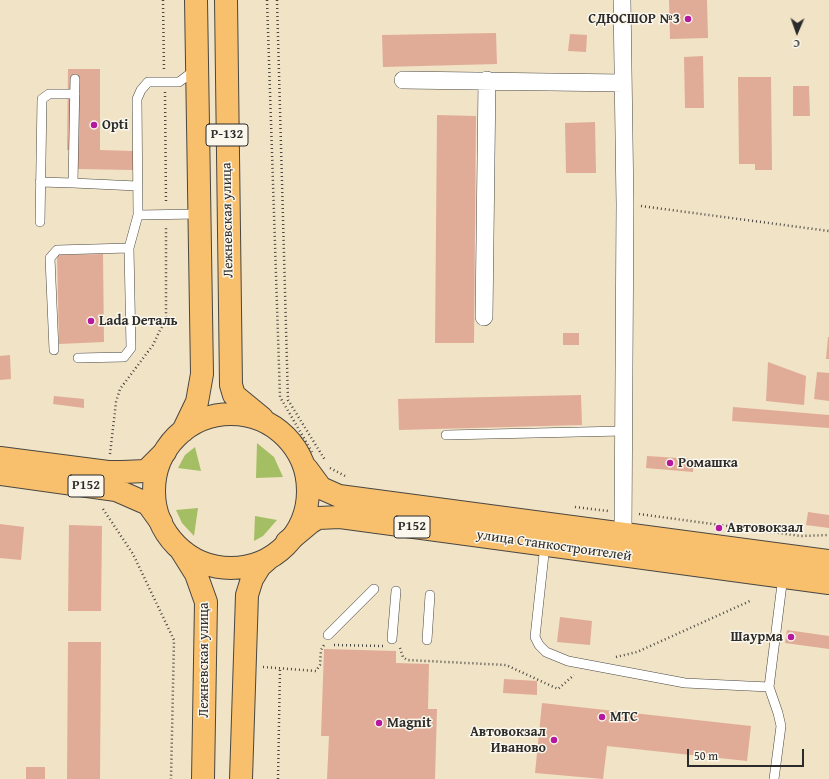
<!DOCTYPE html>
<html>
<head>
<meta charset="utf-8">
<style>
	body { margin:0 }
	#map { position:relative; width:829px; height:779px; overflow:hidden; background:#f1e3c6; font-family:"Gentium Book Plus",serif }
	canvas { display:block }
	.north { position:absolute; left:777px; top:12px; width:40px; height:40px; -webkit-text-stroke:3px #fbf7ec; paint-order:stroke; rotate:182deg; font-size:11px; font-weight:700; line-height:16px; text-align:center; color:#2b2b2b }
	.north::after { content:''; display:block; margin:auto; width:14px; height:18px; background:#2b2b2b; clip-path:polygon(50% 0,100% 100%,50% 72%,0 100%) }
	.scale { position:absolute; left:687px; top:749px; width:117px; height:18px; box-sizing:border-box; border:2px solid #2b2b2b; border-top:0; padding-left:5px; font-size:12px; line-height:14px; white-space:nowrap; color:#2b2b2b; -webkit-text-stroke:3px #fbf7ec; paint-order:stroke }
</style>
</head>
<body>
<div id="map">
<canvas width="829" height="779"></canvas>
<div class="north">С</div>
<div class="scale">50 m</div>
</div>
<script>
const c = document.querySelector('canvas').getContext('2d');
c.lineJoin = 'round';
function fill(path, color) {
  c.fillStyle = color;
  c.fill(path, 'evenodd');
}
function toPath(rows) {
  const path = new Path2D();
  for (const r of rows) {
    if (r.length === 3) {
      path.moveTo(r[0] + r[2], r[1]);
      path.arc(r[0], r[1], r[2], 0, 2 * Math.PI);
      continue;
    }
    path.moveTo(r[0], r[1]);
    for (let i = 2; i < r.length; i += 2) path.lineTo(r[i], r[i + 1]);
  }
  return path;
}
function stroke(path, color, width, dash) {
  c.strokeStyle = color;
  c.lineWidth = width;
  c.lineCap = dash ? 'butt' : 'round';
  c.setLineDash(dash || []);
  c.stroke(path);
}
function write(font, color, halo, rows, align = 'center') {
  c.font = font + ' "Gentium Book Plus",serif';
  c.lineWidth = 3;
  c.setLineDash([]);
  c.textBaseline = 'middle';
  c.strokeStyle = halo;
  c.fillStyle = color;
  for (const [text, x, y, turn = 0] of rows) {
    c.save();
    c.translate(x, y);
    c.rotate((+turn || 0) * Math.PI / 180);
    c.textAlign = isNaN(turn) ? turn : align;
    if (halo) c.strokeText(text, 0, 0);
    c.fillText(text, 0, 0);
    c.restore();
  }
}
const green = toPath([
	[257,443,274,457,283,477,256,478],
	[195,447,201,471,178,468,185,455],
	[198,508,194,536,182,523,176,510],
	[255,516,277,520,263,536,254,541]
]);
const building = toPath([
	[669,0,707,0,708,38,670,39],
	[496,33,497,64,383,67,382,35],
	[570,34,587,35,586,52,568,51],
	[703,56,704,108,685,108,684,57],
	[68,69,100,69,100,150,133,151,133,170,78,169,78,150,67,150],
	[738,77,771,77,772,170,755,170,755,164,739,164],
	[793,86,809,86,810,116,793,116],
	[437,115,476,116,474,343,435,343],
	[595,122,596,173,566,173,565,123],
	[103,254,104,342,59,344,57,255],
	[563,333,579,333,579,345,563,345],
	[828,337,829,337,829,359,826,359],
	[10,355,11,379,0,380,0,356],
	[768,362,806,376,804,405,766,401],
	[817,372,829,373,829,401,814,399],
	[581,395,582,425,399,430,398,399],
	[54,396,84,399,84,408,53,404],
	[733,407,829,415,829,428,732,421],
	[647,456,694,459,693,472,646,468],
	[808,512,829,515,829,528,806,525],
	[0,524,24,527,21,560,0,558],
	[69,525,102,526,101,611,68,611],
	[560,617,592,621,590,645,557,642],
	[787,630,829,636,829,649,785,643],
	[68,642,101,642,100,779,67,779],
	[324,649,396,651,396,663,429,664,428,709,437,709,435,779,327,779,329,736,321,736],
	[504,679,537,681,537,695,503,693],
	[542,703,751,726,747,761,607,746,603,779,535,773],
	[26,767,45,767,45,779,26,779]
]);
const path = toPath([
	[163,0,164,71],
	[267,0,280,397,312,452],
	[277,0,288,400,325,460],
	[165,92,166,203],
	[641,206,829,231],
	[110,454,116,402,120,389,153,345,160,330,166,321,166,226],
	[330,468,347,477],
	[575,507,608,511],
	[103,509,133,554,174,640,171,779],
	[639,514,801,536,829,535],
	[334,645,383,646],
	[400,648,403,657,407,660,506,665,558,689,574,675],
	[616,657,637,652,750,601],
	[263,667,316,671,320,665,321,650,324,645],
	[278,779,280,668]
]);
const lane = toPath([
	[195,70,179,82,148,82,141,90,137,99,138,215,199,214],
	[75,79,73,183,137,186],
	[40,182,73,183],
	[40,222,42,99,49,94,75,94],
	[54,350,50,258,57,250,129,248],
	[78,358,124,357,131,348,129,248,138,215],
	[446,435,623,431],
	[545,545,535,637,539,645,546,652,568,661,685,683,769,687],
	[328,635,374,589],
	[392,639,396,591],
	[427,640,430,595],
	[774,779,781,726,778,713,769,687,783,576]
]);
const street = toPath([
	[622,0,625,204,623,533],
	[403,80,623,83],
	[484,317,487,80]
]);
const primary = toPath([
	[0,458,108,472,122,472,146,471,165,452],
	[307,469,321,488,339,496,829,561],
	[0,474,116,490,148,504,161,522],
	[287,542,311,522,318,518,340,517,829,583]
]);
const highway = toPath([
	[226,0,231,385,234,395,262,418],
	[231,491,77],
	[183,431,197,402,202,374,196,0],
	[181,550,196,574,206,602,203,779],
	[241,779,247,595,252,579,260,566,268,559]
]);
const markers = [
	[688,19,4,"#b5179e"],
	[94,125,4,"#b5179e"],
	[91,321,4,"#b5179e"],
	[670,463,4,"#b5179e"],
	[719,528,4,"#b5179e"],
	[791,637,4,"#b5179e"],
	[602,717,4,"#b5179e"],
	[379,723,4,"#b5179e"],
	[554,740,4,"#b5179e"]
];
const shields = [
	[227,135,42],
	[86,486,36],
	[412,527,36]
];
const shieldNames = [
	["Р-132",227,135],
	["Р152",86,486],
	["Р152",412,527]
];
const poiNames = [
	["СДЮСШОР №3",680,19,"right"],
	["Opti",102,125],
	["Lada Dеталь",99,321],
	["Ромашка",678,463],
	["Автовокзал",727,528],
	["Шаурма",783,637,"right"],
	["МТС",610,717],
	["Magnit",387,723],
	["Автовокзал",546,732,"right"],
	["Иваново",546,748,"right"]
];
const streetNames = [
	["Лежневская улица",228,220,-91],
	["улица Станкостроителей",554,546,8],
	["Лежневская улица",204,660,-90]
];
fill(green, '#a4be63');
fill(building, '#e0ac97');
stroke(lane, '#494742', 10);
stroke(street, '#494742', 18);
stroke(primary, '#494742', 24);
stroke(highway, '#494742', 24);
stroke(path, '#494742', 2.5, [1, 3]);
stroke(lane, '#fff', 9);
stroke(street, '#fff', 17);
stroke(primary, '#f8bf6c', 22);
stroke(highway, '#f8bf6c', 22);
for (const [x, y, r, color] of markers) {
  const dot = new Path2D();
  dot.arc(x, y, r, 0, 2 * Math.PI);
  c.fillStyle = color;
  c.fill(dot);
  stroke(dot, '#fbf7ec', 1.5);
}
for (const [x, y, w] of shields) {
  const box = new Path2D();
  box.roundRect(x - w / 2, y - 11, w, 22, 3);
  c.fillStyle = '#fbf7ec';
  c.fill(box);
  stroke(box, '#2b2b2b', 1);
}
write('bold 13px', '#2b2b2b', null, shieldNames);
write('bold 14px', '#2b2b2b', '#fbf7ec', poiNames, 'left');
write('14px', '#2b2b2b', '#fbf7ec', streetNames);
</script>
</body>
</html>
